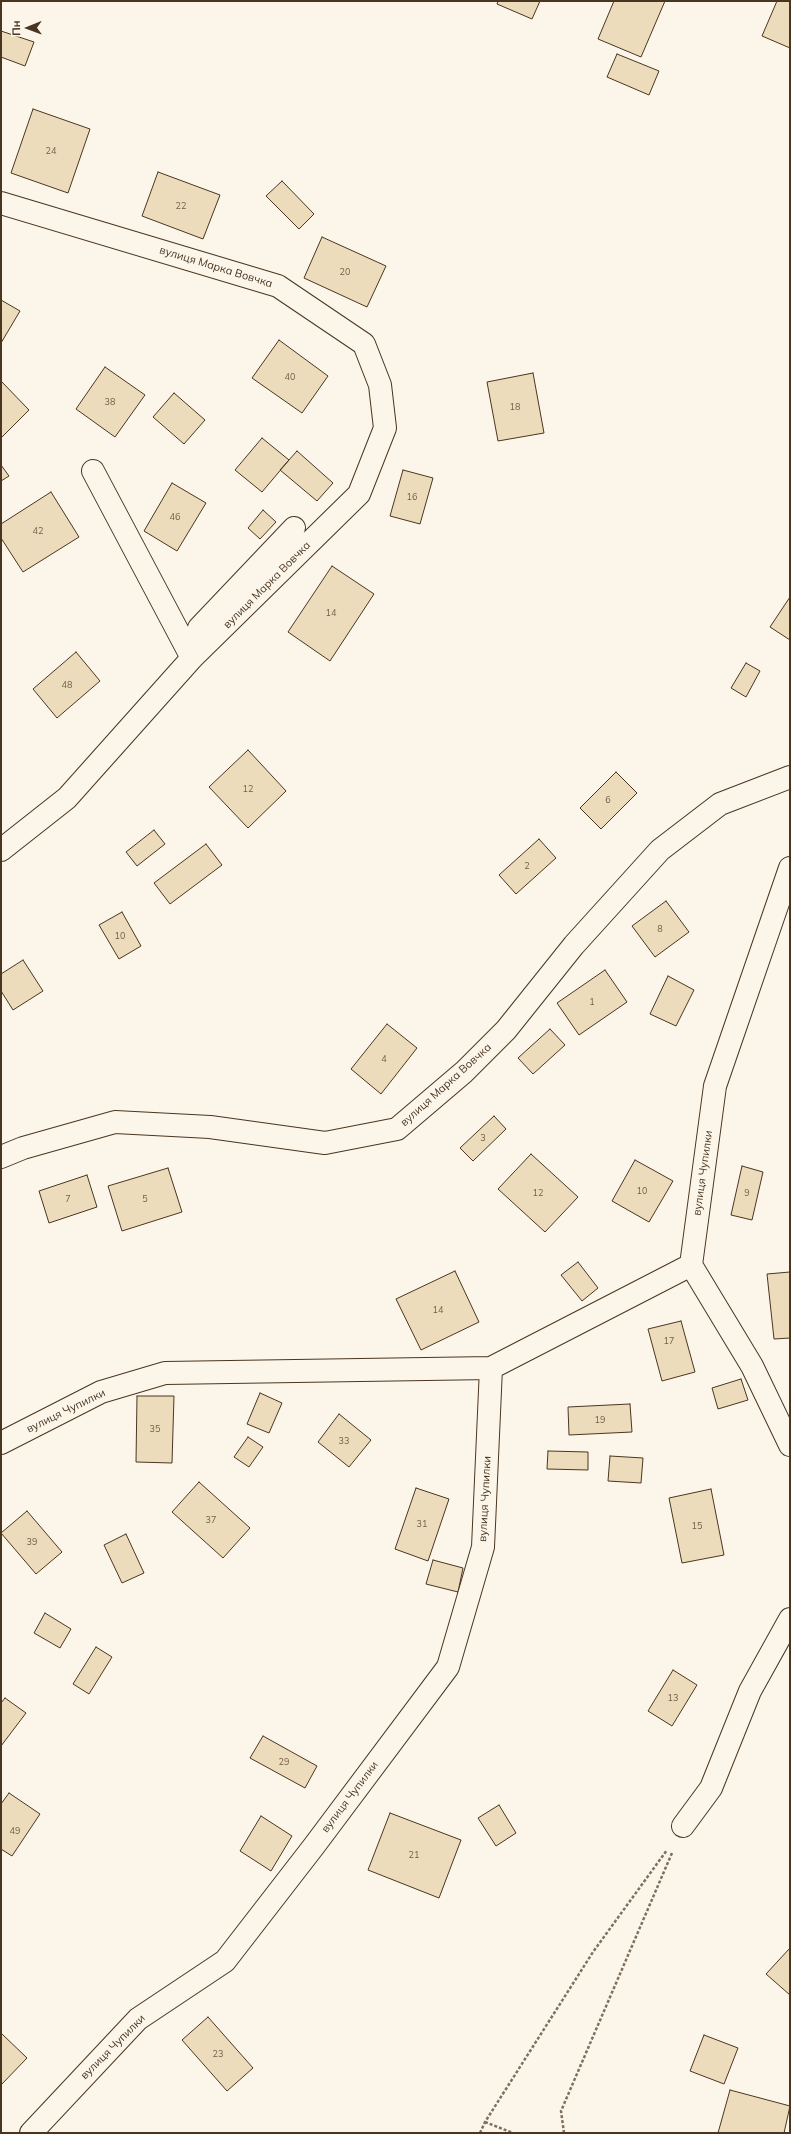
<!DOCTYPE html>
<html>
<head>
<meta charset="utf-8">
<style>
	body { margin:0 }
	#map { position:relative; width:791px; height:2134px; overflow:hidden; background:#fbf6e9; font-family:Mulish,sans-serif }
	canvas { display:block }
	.frame { position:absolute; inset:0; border:2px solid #4a3520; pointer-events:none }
	.north { position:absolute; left:8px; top:8px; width:40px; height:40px; -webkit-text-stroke:3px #fbf6e9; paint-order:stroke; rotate:269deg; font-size:11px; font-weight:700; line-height:16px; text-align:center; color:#4a3520 }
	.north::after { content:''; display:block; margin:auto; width:14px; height:18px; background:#4a3520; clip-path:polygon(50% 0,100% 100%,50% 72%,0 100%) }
</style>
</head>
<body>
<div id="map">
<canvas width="791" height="2134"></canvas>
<div class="frame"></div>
<div class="north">Пн</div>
</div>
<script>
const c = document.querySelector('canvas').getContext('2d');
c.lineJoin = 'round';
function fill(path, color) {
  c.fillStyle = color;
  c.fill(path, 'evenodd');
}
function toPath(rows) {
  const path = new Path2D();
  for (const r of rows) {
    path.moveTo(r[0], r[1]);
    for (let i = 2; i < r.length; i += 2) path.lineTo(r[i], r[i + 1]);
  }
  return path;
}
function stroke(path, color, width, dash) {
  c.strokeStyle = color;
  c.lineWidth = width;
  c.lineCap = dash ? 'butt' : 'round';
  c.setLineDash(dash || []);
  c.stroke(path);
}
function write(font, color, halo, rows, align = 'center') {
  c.font = font + ' Mulish,sans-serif';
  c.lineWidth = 3;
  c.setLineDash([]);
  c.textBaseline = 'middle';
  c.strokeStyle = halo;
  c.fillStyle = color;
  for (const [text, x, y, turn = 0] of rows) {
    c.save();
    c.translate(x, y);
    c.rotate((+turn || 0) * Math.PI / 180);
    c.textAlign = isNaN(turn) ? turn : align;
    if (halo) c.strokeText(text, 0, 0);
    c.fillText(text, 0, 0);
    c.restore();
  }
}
const building = toPath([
	[498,1,540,1,532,19,497,4,498,1],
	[614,1,665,1,641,57,598,39,614,1],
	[777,1,790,1,790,48,762,36,777,1],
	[1,31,34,42,25,66,1,57,1,31],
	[617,54,659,71,649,95,607,77,617,54],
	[33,109,90,129,68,193,11,173,33,109],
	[158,172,220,195,203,239,142,216,158,172],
	[282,181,314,214,299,229,266,196,282,181],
	[322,237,386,266,367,307,304,278,322,237],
	[1,300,20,311,1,343,1,300],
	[279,340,328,376,302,413,252,378,279,340],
	[105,367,145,395,115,437,76,409,105,367],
	[533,373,544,433,498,441,487,382,533,373],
	[1,381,29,410,1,438,1,381],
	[174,393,205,420,184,444,153,417,174,393],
	[262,438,289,460,262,492,235,470,262,438],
	[297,451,333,483,317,501,280,470,297,451],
	[1,465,9,476,1,481,1,465],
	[403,470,433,478,420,524,390,516,403,470],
	[172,483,206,503,177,551,144,531,172,483],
	[51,492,79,537,23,572,1,538,1,524,51,492],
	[263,510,276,522,260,539,248,528,263,510],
	[332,566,374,594,330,661,288,632,332,566],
	[790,597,790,640,770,627,790,597],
	[76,652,100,681,57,718,33,689,76,652],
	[746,663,760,671,746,697,731,688,746,663],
	[248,750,286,791,248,828,209,787,248,750],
	[616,772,637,793,601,829,580,808,616,772],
	[154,830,165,844,137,866,126,852,154,830],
	[539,839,556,858,516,894,499,875,539,839],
	[206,844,222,865,170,904,154,883,206,844],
	[666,901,689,932,655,957,632,926,666,901],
	[122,912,141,946,119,959,99,925,122,912],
	[23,960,43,991,13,1010,1,991,1,974,23,960],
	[605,970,627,1002,579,1035,557,1003,605,970],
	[668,976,694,990,676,1026,650,1014,668,976],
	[387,1024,417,1048,381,1094,351,1069,387,1024],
	[550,1029,565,1045,533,1074,518,1058,550,1029],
	[494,1116,506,1129,473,1161,460,1148,494,1116],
	[531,1154,578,1197,545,1232,498,1189,531,1154],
	[635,1160,673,1181,649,1222,612,1201,635,1160],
	[742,1166,763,1172,752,1220,731,1215,742,1166],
	[168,1168,182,1212,122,1231,108,1186,168,1168],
	[87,1175,97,1207,49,1223,39,1191,87,1175],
	[578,1262,598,1288,582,1301,561,1275,578,1262],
	[455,1271,479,1322,421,1350,396,1299,455,1271],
	[790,1272,790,1338,774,1339,767,1274,790,1272],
	[681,1321,695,1372,662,1381,648,1329,681,1321],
	[741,1379,748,1400,718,1409,712,1388,741,1379],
	[260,1393,282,1403,269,1433,247,1424,260,1393],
	[137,1396,174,1396,172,1463,136,1462,137,1396],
	[630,1404,632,1432,569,1435,568,1407,630,1404],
	[339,1414,371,1440,349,1467,318,1442,339,1414],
	[248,1437,263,1447,249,1467,234,1457,248,1437],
	[548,1451,588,1452,588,1470,547,1469,548,1451],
	[610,1456,643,1458,641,1483,608,1481,610,1456],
	[199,1482,250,1528,223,1558,172,1512,199,1482],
	[416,1488,449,1499,428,1561,395,1549,416,1488],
	[711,1489,724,1555,682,1563,669,1498,711,1489],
	[27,1511,62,1552,36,1574,1,1533,27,1511],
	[126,1534,144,1573,122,1583,104,1545,126,1534],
	[433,1560,463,1568,458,1592,426,1584,433,1560],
	[45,1613,71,1629,60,1648,34,1633,45,1613],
	[96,1647,112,1657,89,1694,73,1684,96,1647],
	[673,1670,697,1685,672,1726,648,1711,673,1670],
	[5,1698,26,1713,1,1746,1,1703,5,1698],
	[263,1736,317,1766,305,1788,250,1758,263,1736],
	[9,1793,40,1814,12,1856,1,1849,1,1804,9,1793],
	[499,1805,516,1833,496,1846,478,1818,499,1805],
	[390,1813,461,1840,439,1898,368,1870,390,1813],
	[261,1816,292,1836,271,1871,240,1851,261,1816],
	[790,1948,790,1995,766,1974,790,1948],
	[208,2017,253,2068,227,2091,182,2040,208,2017],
	[1,2033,27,2058,1,2085,1,2033],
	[704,2035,738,2048,724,2084,690,2071,704,2035],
	[730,2090,790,2106,784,2133,718,2133,730,2090]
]);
const path = toPath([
	[485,2122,513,2133],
	[480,2133,485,2122,593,1952,667,1850],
	[564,2133,561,2111,672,1853]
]);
const minor = toPath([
	[1,203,278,286,364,344,380,385,385,428,359,494,192,658,67,798,1,850],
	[93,471,192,658,199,628,294,528],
	[1,1157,23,1148,115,1122,210,1127,325,1143,397,1129,464,1072,506,1030,574,945,660,850,720,804,790,777],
	[691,1265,752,1366,790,1445],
	[1,1443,101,1392,165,1373,491,1368,691,1265,715,1086,790,868],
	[683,1826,711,1788,750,1691,790,1619],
	[31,2133,138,2019,225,1961,314,1846,448,1667,483,1547,491,1368]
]);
const numberNames = [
	["24",51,151],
	["22",181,206],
	["20",345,272],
	["40",290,377],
	["38",110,402],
	["18",515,407],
	["16",412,497],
	["46",175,517],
	["42",38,531],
	["14",331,613],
	["48",67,685],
	["12",248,789],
	["6",608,800],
	["2",527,866],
	["8",660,929],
	["10",120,936],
	["1",592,1002],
	["4",384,1059],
	["3",483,1138],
	["10",642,1191],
	["12",538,1193],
	["9",747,1193],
	["7",68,1199],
	["5",145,1199],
	["14",438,1310],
	["17",669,1341],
	["19",600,1420],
	["35",155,1429],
	["33",344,1441],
	["37",211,1520],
	["31",422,1524],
	["15",697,1526],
	["39",32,1542],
	["13",673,1698],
	["29",284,1762],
	["49",15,1831],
	["21",414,1855],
	["23",218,2054]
];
const streetNames = [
	["вулиця Марка Вовчка",216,267,17],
	["вулиця Марка Вовчка",267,585,-45],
	["вулиця Марка Вовчка",446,1085,-42],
	["вулиця Чупилки",703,1173,-82],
	["вулиця Чупилки",66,1411,-26],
	["вулиця Чупилки",485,1499,-87],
	["вулиця Чупилки",350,1797,-53],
	["вулиця Чупилки",113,2047,-45]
];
fill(building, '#ecdcbc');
stroke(building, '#4a3520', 1);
stroke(minor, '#4a3520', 24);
stroke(path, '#7f6f5c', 2.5, [3, 2]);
stroke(minor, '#fbf6e9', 22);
write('9px', '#725f47', null, numberNames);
write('11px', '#4a3520', '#fbf6e9', streetNames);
</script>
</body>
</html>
